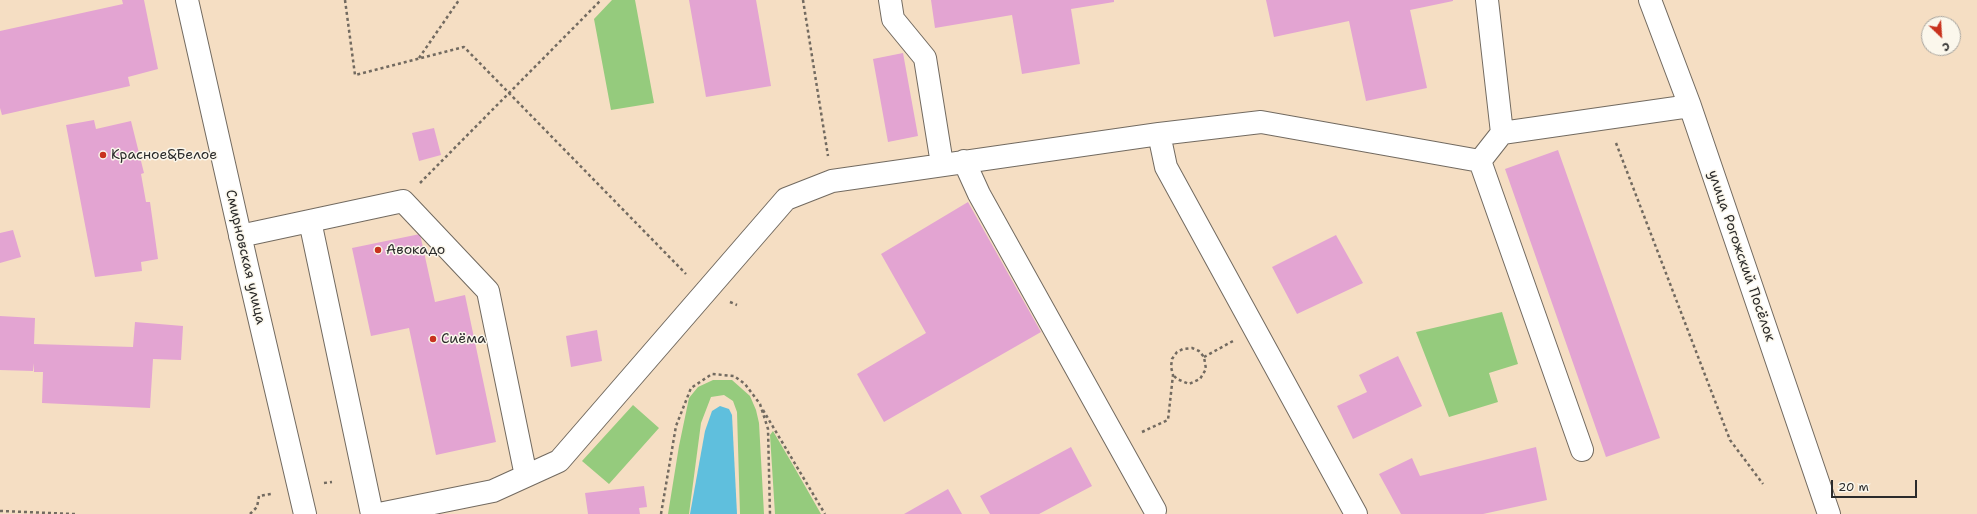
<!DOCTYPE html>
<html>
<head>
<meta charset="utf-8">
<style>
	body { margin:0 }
	#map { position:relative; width:1977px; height:514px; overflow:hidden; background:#f5dec3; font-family:"Shantell Sans",sans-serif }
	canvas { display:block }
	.north { position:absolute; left:1921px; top:16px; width:40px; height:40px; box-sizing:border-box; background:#fbf7ec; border:1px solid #a8a59f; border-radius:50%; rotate:155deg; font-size:11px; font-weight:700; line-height:16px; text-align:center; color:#2b2b2b }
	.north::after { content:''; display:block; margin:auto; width:14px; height:18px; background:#c8321e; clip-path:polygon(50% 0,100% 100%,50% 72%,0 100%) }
	.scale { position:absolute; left:1831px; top:480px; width:86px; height:18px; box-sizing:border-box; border:2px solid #2b2b2b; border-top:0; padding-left:5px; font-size:12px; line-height:14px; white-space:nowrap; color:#2b2b2b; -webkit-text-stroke:3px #fbf7ec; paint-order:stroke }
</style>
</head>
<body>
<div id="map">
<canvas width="1977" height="514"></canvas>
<div class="north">С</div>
<div class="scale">20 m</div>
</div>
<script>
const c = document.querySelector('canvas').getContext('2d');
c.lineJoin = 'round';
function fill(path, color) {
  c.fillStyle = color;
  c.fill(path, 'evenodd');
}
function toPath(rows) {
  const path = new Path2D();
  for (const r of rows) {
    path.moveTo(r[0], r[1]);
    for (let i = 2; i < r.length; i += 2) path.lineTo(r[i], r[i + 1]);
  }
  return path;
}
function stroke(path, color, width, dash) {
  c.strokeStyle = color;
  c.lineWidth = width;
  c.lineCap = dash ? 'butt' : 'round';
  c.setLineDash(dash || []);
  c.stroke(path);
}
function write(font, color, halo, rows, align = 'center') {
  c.font = font + ' "Shantell Sans",sans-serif';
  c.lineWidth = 3;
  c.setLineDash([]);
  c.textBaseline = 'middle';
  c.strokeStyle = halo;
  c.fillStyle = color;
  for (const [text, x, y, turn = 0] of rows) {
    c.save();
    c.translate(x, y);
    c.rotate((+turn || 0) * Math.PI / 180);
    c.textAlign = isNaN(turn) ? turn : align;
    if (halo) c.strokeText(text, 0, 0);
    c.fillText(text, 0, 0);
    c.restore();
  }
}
const green = toPath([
	[612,0,635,0,654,103,611,110,594,19],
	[1502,312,1518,364,1489,373,1498,402,1449,417,1416,332],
	[713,380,732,380,750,396,756,410,759,423,764,514,740,514,737,412,733,401,724,395,711,397,701,423,689,514,668,514,679,446,689,398,698,387],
	[633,405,659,428,609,484,582,461],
	[773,431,793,465,821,514,775,514,770,435]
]);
const water = toPath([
	[720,406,729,409,732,415,737,514,690,514,705,431,712,411]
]);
const building = toPath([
	[122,0,144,0,158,69,128,77,130,86,2,115,0,108,0,31,123,4],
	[689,0,756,0,771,86,706,97],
	[931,0,1114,0,1114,2,1071,9,1080,64,1022,74,1012,15,935,28],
	[1266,0,1453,0,1453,1,1410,10,1427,88,1366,101,1349,21,1274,37],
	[903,53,918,136,888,142,873,59],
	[94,120,96,129,131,121,144,173,141,174,146,202,150,202,158,259,141,262,142,271,95,277,66,125],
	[434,128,441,155,419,161,412,133],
	[1558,150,1660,438,1606,457,1505,169],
	[968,202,1041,332,884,422,857,374,926,333,881,254],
	[13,230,21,257,0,263,0,233],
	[420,234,435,302,465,295,496,442,436,455,409,328,371,336,352,248],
	[1336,235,1363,283,1297,314,1272,267],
	[0,316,35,318,34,344,133,347,135,322,183,326,181,360,153,359,150,408,42,403,43,372,34,372,34,363,33,371,0,370],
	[597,330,602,361,571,367,566,336],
	[1398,356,1422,406,1353,439,1337,406,1367,392,1359,375],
	[1071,447,1092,486,1039,514,990,514,980,496],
	[1536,447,1547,500,1483,514,1401,514,1379,474,1412,458,1420,476],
	[644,486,647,507,639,508,640,514,588,514,585,493],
	[948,489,962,514,904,514]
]);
const path = toPath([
	[345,0,355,75,464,47,686,274],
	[803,0,828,156],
	[419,58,459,0],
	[1616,143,1730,440,1763,484],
	[420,183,601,0],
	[730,302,737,305],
	[1204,357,1233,341],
	[763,410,825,514],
	[1142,432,1168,420,1173,375,1171,367,1172,359,1177,352,1183,349,1192,348,1199,351,1204,357,1206,369,1200,379,1189,384,1177,379,1173,375],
	[324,483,332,482],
	[0,511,75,514],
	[250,514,257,507,259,496,271,494],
	[661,514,676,426,691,388,712,374,734,376,745,384,760,404,768,429,770,514]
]);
const minor = toPath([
	[187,0,248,270,305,514],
	[890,0,893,19,925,58,942,164],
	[1487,0,1502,133],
	[1650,0,1690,106,1829,514],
	[1159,134,1261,122,1480,161],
	[964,161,979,194,1155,510],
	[310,221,372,514],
	[240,236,403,201,488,291,526,476],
	[1582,450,1480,161,1502,133,1690,106],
	[379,514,493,491,559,461,786,199,832,181,1159,134,1166,167,1356,514]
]);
const markers = [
	[103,155,4,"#c8321e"],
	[378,250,4,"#c8321e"],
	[433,339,4,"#c8321e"]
];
const poiNames = [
	["Красное&Белое",111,155],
	["Авокадо",386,250],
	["Сиёма",441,339]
];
const streetNames = [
	["улица Рогожский Посёлок",1741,256,71],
	["Смирновская улица",245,257,77]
];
fill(green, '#95cb7d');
fill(water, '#5fbfdd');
fill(building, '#e3a4d2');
stroke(minor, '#726a60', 24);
stroke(path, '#726a60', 2.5, [3, 3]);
stroke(minor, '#fff', 22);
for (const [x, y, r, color] of markers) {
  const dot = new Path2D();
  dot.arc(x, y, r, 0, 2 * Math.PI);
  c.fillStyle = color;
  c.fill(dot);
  stroke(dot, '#fbf7ec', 1.5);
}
write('14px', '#2b2b2b', '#fbf7ec', poiNames, 'left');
write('14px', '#2b2b2b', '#fbf7ec', streetNames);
</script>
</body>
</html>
